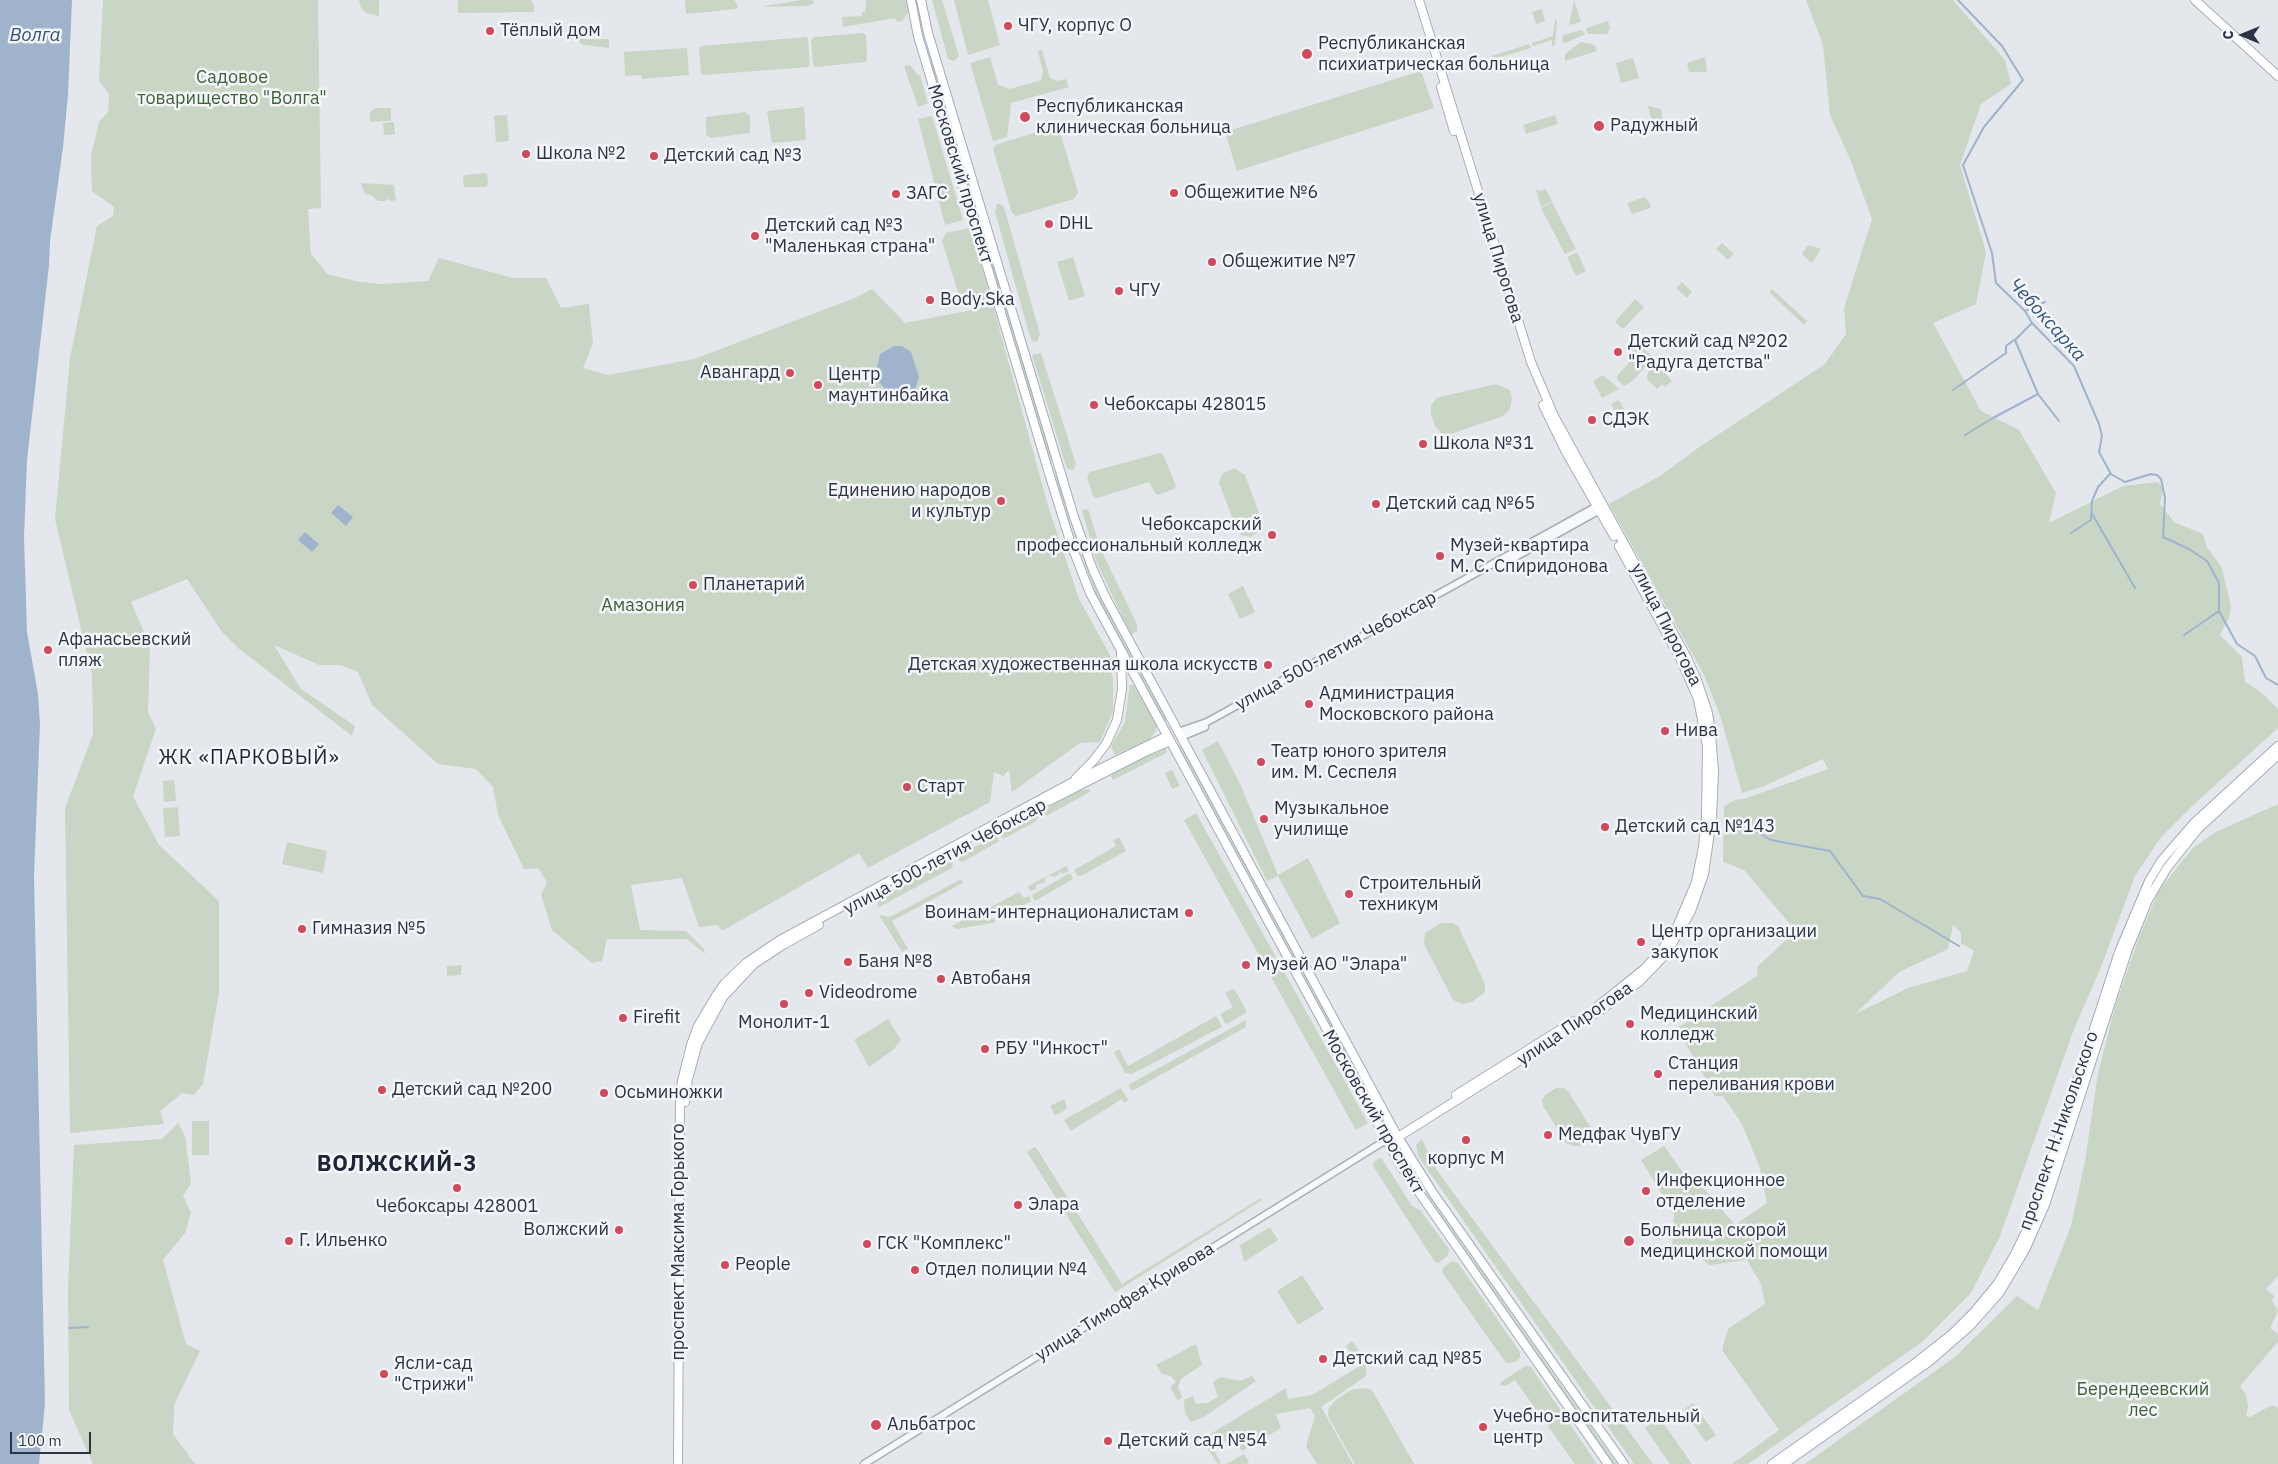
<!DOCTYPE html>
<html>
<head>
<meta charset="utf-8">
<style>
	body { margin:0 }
	#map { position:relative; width:2278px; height:1464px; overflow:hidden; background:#e4e7ec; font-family:"IBM Plex Sans",sans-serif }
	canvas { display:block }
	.north { position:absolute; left:2218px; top:10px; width:50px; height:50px; -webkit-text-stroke:4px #f4f6f9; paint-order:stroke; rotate:270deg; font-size:14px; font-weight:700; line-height:20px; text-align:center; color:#2b3445 }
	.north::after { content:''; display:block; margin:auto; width:18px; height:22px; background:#2b3445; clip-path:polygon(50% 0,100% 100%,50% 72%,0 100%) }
	.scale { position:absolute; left:10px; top:1432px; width:81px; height:22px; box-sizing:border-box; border:2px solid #2b3445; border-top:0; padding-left:6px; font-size:15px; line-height:18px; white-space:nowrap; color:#2b3445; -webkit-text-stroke:4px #f4f6f9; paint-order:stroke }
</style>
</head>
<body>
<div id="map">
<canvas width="2278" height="1464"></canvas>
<div class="north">С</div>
<div class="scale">100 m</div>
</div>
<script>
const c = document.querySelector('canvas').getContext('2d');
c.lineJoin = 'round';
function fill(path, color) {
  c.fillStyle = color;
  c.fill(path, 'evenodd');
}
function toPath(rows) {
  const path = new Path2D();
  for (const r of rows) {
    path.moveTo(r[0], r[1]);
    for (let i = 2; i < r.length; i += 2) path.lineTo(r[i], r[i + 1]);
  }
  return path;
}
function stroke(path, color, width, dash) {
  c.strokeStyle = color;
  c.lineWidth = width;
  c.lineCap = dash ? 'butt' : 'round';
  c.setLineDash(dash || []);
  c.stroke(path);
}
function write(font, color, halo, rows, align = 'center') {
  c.font = font + ' "IBM Plex Sans",sans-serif';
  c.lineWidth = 5;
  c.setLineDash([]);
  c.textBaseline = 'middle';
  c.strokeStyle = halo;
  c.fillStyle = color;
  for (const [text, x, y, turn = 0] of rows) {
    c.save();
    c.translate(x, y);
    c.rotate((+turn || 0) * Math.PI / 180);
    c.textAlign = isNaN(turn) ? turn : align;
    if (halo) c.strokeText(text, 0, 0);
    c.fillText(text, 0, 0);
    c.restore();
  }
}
const green = toPath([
	[103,0,318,0,321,208,308,209,311,254,327,274,360,282,382,284,428,281,439,258,513,278,546,278,561,308,589,304,593,343,583,368,608,375,694,359,855,298,872,289,905,323,993,306,1049,509,1079,599,1110,655,1113,680,1113,711,1100,742,1080,743,1012,792,1009,770,1003,776,994,772,990,802,868,868,859,853,722,931,718,925,699,927,682,878,631,885,640,930,686,931,704,949,705,954,687,939,607,939,602,961,592,963,552,930,541,895,547,882,538,868,524,869,498,815,493,787,476,769,438,764,372,705,358,672,340,665,319,665,274,645,301,689,355,726,352,736,238,648,222,632,187,579,131,602,150,646,148,712,156,729,133,796,159,845,219,901,219,993,203,1084,194,1095,182,1093,160,1111,164,1124,70,1133,65,808,93,734,92,675,55,519,70,358,97,226,113,216,114,207,92,191,91,156,99,122,108,112,109,94,99,81],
	[359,0,379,0,379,16,366,13,361,8],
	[458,0,531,0,534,5,534,12,458,13],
	[734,0,738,6,736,9,686,14,685,0],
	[801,0,813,0,814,3,808,6,764,7,765,6],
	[866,0,906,0,908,12,902,21,897,22,895,18,843,27,842,17,862,16,862,12,865,12],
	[932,0,942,0,959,56,954,61,948,59],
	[954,0,988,0,1000,45,968,55],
	[1574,0,1581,22,1569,25],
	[1806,0,1953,0,2005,60,2011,84,1981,104,1960,165,1986,252,1976,304,1933,323,1981,411,2019,430,2056,493,2049,523,2123,486,2158,482,2163,489,2160,504,2174,522,2203,534,2207,547,2222,568,2231,606,2229,618,2220,635,2242,657,2245,682,2261,692,2278,709,2278,728,2191,807,2161,837,2135,876,2101,967,2074,1029,2000,1236,1971,1293,1922,1342,1748,1464,1732,1464,1779,1430,1722,1350,1728,1329,1765,1304,1761,1284,1747,1260,1710,1265,1692,1252,1682,1258,1672,1250,1674,1214,1641,1160,1664,1146,1692,1185,1701,1185,1735,1225,1767,1203,1760,1168,1742,1124,1723,1096,1715,1096,1677,1028,1757,976,1758,966,1796,931,1744,870,1723,862,1724,806,1735,800,1744,799,1828,769,1823,759,1764,786,1742,793,1720,715,1704,675,1609,504,1660,476,1698,448,1825,364,1846,334,1844,308,1872,219,1850,159,1830,115,1823,45],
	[1953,925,1961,933,1961,943,1974,951,1967,971,1908,988,1855,1014,1899,972,1948,949],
	[1542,9,1545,21,1536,24,1532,12],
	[1555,19,1557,21,1555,45,1552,46,1552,40,1533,46,1532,43,1553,36],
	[1608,21,1610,28,1607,34,1588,34,1586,30,1586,28],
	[1582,30,1585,34,1566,43,1562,42,1563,35],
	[862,33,866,35,867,59,865,62,815,67,813,65,811,40,814,37],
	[806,37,808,39,810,65,808,67,704,75,701,74,699,48,702,46],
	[576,39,609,39,609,48,583,45],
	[1581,42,1595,45,1597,51,1565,61,1565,54],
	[1529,44,1531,48,1494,59,1492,56],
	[687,48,689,75,642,79,641,75,625,76,624,52],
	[1042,50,1050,78,1057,81,1066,79,1069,87,1011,103,1007,137,993,141,970,63,990,57,998,85,1010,89,1041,80,1043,72,1038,51],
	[1705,57,1707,72,1689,72,1687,63],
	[1633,58,1639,78,1621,83,1616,63],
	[933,61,1053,460,1050,461,930,62],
	[910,65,918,75,920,75,928,103,918,107,904,66],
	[1421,71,1434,108,1237,171,1225,132],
	[1648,106,1661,109,1663,120,1652,122],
	[804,107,806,140,772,143,767,111],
	[376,108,391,108,391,121,370,122,370,112],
	[745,112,750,116,750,133,711,138,706,135,706,117],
	[507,115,509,141,496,142,494,116],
	[1555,115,1558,124,1526,134,1523,125],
	[932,116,963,220,945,225,918,119],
	[394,122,395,134,384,135,383,123],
	[1053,127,1059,129,1078,192,1074,199,1016,216,1012,213,993,149,995,145],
	[485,173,487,175,488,184,486,187,464,187,463,178,465,175],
	[361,183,394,185,396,200,392,201,388,199,385,201,378,201,371,195,365,194],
	[1545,188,1552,201,1541,207,1536,190,1542,191],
	[1645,197,1651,206,1650,208,1632,214,1627,203],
	[1552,202,1576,249,1565,254,1541,208],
	[997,204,1001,204,1004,207,1040,334,1037,342,1033,341,1030,337,995,212],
	[970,228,991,298,962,305,942,241,946,233],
	[1722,243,1734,254,1728,260,1716,249],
	[1808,245,1821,249,1812,263,1802,254],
	[1577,252,1586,271,1576,276,1567,257],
	[1073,257,1085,296,1069,301,1057,262],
	[1682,282,1692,292,1687,298,1676,288],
	[1772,289,1807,321,1804,325,1769,292],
	[1635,299,1644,307,1623,329,1615,322],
	[1638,336,1648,347,1645,350,1654,358,1631,382,1624,386,1617,379,1617,376,1635,356,1627,346],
	[1041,353,1076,464,1073,470,1067,469,1032,355],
	[1654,360,1672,381,1665,387,1662,384,1657,389,1647,379,1648,372],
	[1603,375,1619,389,1602,398,1593,381],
	[1496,384,1510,390,1512,399,1510,409,1503,416,1448,435,1441,433,1435,426,1431,414,1431,406,1436,398],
	[1619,400,1627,414,1619,418,1611,404],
	[1160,453,1163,454,1176,486,1174,489,1158,495,1155,493,1149,482,1097,498,1093,496,1087,477,1090,472],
	[1234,468,1245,475,1261,518,1260,530,1251,537,1241,535,1237,530,1219,483,1222,474],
	[1058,473,1091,576,1114,624,1167,720,1165,721,1096,595,1061,496,1055,474],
	[1086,509,1088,509,1101,550,1137,624,1137,631,1131,635,1097,563,1082,511],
	[1243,586,1255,612,1240,619,1228,594],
	[1133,684,1157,725,1156,731,1149,740,1115,755,1111,746,1125,722,1129,690,1129,686],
	[1218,741,1241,786,1278,875,1308,858,1340,923,1312,939,1278,876,1267,881,1202,750],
	[1181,745,1388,1127,1386,1128,1179,746],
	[1163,747,1167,749,1166,753,1113,780,1111,776,1116,771],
	[1172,770,1180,786,1172,789,1165,773],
	[174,780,176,801,164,802,163,781],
	[1089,789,1090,792,1046,816,1043,810,1081,790],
	[2278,804,2278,1276,2266,1289,2274,1296,2272,1301,2278,1311,2270,1328,2278,1334,2278,1342,2240,1386,2246,1395,2248,1406,2246,1416,2250,1417,2272,1405,2278,1408,2278,1464,1805,1464,1955,1357,2017,1296,2038,1310,2071,1226,2085,1161,2098,1073,2115,1007,2138,940,2159,890,2193,848,2216,832],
	[178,807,180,836,165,837,163,808],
	[1196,813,1368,1123,1356,1130,1184,820],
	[1035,814,1039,817,1035,822,1003,839,1000,834],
	[996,835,999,841,963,862,958,860,957,857],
	[1119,837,1126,851,1081,876,1077,875,1074,870,1116,846,1113,840],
	[287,842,327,851,323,873,282,864],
	[950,860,953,863,952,868,877,908,879,899],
	[1066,866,1069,871,1063,874,1061,872,1054,877,1050,875,1045,878,1045,882,1036,885,1036,889,1030,891,1028,886],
	[1068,874,1071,874,1073,879,1035,901,1032,896,1034,894],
	[961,879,963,883,892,921,908,949,902,952,879,915,890,917],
	[1019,892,1024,898,1029,896,1031,901,1002,918,985,910],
	[978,912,996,920,993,923,956,929,952,926],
	[1441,923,1452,923,1458,926,1485,984,1485,992,1472,1002,1462,1004,1453,1000,1424,944,1425,933],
	[462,965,461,975,447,976,447,966],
	[1232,989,1235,990,1246,1010,1246,1013,1227,1024,1225,1023,1220,1014,1233,1007,1225,993],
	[1216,1016,1222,1026,1220,1028,1132,1074,1125,1073,1114,1052,1119,1049,1128,1066],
	[888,1019,901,1040,893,1050,869,1067,854,1040],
	[1246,1020,1246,1027,1132,1091,1128,1085],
	[1121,1088,1128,1100,1124,1103,1122,1099,1071,1131,1064,1120],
	[1556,1088,1564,1088,1568,1091,1591,1128,1592,1135,1589,1141,1580,1146,1573,1146,1566,1143,1543,1106,1542,1100,1546,1094],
	[1064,1099,1067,1107,1065,1110,1055,1116,1050,1106],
	[192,1121,209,1121,209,1155,192,1155],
	[178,1123,185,1136,191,1183,183,1196,191,1213,185,1233,163,1260,186,1344,200,1351,174,1405,174,1413,173,1434,195,1464,93,1464,69,1410,68,1288,74,1145,162,1139],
	[1422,1139,1436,1169,1653,1464,1634,1464,1632,1461,1418,1156,1416,1145],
	[1034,1147,1037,1149,1122,1284,1261,1198,1262,1200,1115,1292,1027,1152],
	[1401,1154,1420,1184,1617,1464,1613,1464,1418,1186,1399,1155],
	[1379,1158,1382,1159,1412,1206,1420,1210,1449,1249,1448,1255,1438,1263,1435,1262,1373,1166,1373,1163],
	[1270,1227,1278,1240,1244,1262,1240,1245],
	[1452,1261,1458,1263,1520,1352,1520,1357,1516,1362,1506,1363,1442,1272,1443,1268],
	[1302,1275,1324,1309,1298,1325,1277,1291],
	[1352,1341,1366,1361,1366,1376,1321,1407,1353,1464,1317,1464,1306,1446,1315,1416,1310,1408,1276,1414,1281,1428,1242,1451,1233,1436,1213,1449,1221,1463,1218,1464,1197,1433,1209,1435,1286,1388,1288,1399,1312,1395,1360,1366,1346,1346],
	[1196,1344,1202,1365,1181,1379,1178,1387,1182,1397,1178,1401,1170,1387,1176,1382,1171,1376,1162,1374,1156,1365],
	[1527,1365,1531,1367,1597,1464,1575,1464,1515,1380,1505,1386,1500,1385,1501,1382],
	[1252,1376,1256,1381,1204,1417,1191,1422,1185,1413,1184,1400,1193,1396,1196,1404,1207,1403,1218,1397,1213,1382,1221,1377,1240,1381],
	[1365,1388,1372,1390,1414,1464,1355,1464,1328,1416,1329,1407,1337,1399,1351,1390],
	[1693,1403,1716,1435,1706,1442,1683,1410],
	[1659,1417,1692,1464,1670,1464,1645,1428],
	[1244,1454,1249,1462,1247,1464,1226,1464]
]);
const water = toPath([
	[0,0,72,0,68,95,63,147,50,241,49,265,27,460,24,537,27,632,38,694,40,724,34,875,45,1404,39,1464,0,1464],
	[894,346,902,346,911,352,919,377,915,390,898,400,894,399,879,382,876,372,880,354],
	[338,505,353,517,346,526,331,513],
	[305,532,319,544,312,552,298,540]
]);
const stream = toPath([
	[1958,0,2002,46,2023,80,1984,127,1963,165,1992,253,1996,283,2025,311,2032,323,2074,366,2099,424,2102,436,2099,452,2111,474,2125,482,2151,474,2157,475,2161,479,2165,498,2163,537,2189,549,2207,561,2219,583,2219,611,2237,644,2255,656,2266,678,2278,685],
	[2025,311,2045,302],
	[2032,323,2015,340,2038,394,2059,421],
	[1953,390,2006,353,2006,346,2014,340],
	[1965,435,1993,418,2038,394],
	[2091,512,2135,588],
	[2071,533,2091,520,2092,501,2098,487,2110,474],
	[2184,635,2219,611],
	[1750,828,1771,840,1830,851,1863,896,1880,899,1959,946],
	[69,1328,88,1327]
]);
const tertiary = toPath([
	[1501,565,1600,510],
	[1178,732,1207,722,1597,506],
	[1181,737,1205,727],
	[864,1464,1386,1140]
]);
const secondary = toPath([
	[2195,0,2278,76],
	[1441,87,1454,131],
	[1543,405,1566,452,1614,536],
	[1076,778,1093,761,1106,744,1117,720,1122,689,1121,652],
	[1049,801,1147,751,1170,741],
	[1598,1006,1644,969,1662,950,1677,927,1696,882,1703,847,1706,817,1707,746,1698,699,1680,658,1619,546],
	[1456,1095,1574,1021],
	[685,1102,688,1079,698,1043,723,997,754,964,783,945,819,925],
	[1398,1137,1602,1009,1639,982,1666,954,1691,911,1704,874,1712,818,1714,772,1711,733,1708,713,1697,680,1687,658,1554,416,1531,362,1419,0],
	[678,1464,680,1098,682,1081,691,1045,698,1026,717,994,725,983,746,963,780,940,1071,783,1167,736]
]);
const primary = toPath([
	[911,0,918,36,1052,483,1071,544,1090,593,1402,1168,1608,1464],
	[921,0,928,33,1074,517,1093,570,1106,598,1395,1132,1433,1193,1624,1464],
	[1772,1464,1914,1364,1951,1335,1975,1311,1998,1283,2015,1254,2033,1217,2119,952,2149,881,2161,861,2193,824,2278,746],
	[1784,1464,1930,1361,1970,1326,2000,1292,2025,1250,2045,1205,2128,949,2148,900,2167,868,2198,829,2278,755]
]);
const markers = [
	[1008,26,5,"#d1495b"],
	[490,31,5,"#d1495b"],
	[1307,54,6,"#d1495b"],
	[1025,117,6,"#d1495b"],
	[1599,126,6,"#d1495b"],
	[526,154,5,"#d1495b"],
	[654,156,5,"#d1495b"],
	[1174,193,5,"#d1495b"],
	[896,194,5,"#d1495b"],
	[1049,224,5,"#d1495b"],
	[755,236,5,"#d1495b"],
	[1212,262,5,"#d1495b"],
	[1119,291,5,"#d1495b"],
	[930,300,5,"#d1495b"],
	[1618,352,5,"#d1495b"],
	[790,373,5,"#d1495b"],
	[818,385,5,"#d1495b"],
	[1094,405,5,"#d1495b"],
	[1592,420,5,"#d1495b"],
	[1423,444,5,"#d1495b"],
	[1001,501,5,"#d1495b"],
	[1376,504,5,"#d1495b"],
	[1272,535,5,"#d1495b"],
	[1440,556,5,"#d1495b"],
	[693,585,5,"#d1495b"],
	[48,650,5,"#d1495b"],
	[1268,665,5,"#d1495b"],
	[1309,704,5,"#d1495b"],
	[1665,731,5,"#d1495b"],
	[1261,762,5,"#d1495b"],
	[907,787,5,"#d1495b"],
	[1264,819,5,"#d1495b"],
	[1605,827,5,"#d1495b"],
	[1349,894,5,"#d1495b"],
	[1189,913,5,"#d1495b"],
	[302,929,5,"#d1495b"],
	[1641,942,5,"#d1495b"],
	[848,962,5,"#d1495b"],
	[1246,965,5,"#d1495b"],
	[941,979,5,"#d1495b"],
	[809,993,5,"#d1495b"],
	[784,1004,5,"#d1495b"],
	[623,1018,5,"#d1495b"],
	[1630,1024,5,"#d1495b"],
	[985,1049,5,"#d1495b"],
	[1658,1074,5,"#d1495b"],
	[382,1090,5,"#d1495b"],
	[604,1093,5,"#d1495b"],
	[1548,1135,5,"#d1495b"],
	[1466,1140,5,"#d1495b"],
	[457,1188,5,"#d1495b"],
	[1646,1191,5,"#d1495b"],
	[1018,1205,5,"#d1495b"],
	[619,1230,5,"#d1495b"],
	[289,1241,5,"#d1495b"],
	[1629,1241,6,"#d1495b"],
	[867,1244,5,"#d1495b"],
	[725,1265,5,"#d1495b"],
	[915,1270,5,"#d1495b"],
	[1323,1359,5,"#d1495b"],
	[384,1374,5,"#d1495b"],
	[876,1425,6,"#d1495b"],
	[1483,1427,5,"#d1495b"],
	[1108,1441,5,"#d1495b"]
];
const poiNames = [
	["ЧГУ, корпус О",1018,26],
	["Тёплый дом",500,31],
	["Республиканская",1318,44],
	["психиатрическая больница",1318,65],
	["Республиканская",1036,107],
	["клиническая больница",1036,128],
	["Радужный",1610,126],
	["Школа №2",536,154],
	["Детский сад №3",664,156],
	["Общежитие №6",1184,193],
	["ЗАГС",906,194],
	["DHL",1059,224],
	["Детский сад №3",765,226],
	["\"Маленькая страна\"",765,247],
	["Общежитие №7",1222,262],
	["ЧГУ",1129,291],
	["Body.Ska",940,300],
	["Детский сад №202",1628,342],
	["\"Радуга детства\"",1628,363],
	["Авангард",780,373,"right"],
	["Центр",828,375],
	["маунтинбайка",828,396],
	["Чебоксары 428015",1104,405],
	["СДЭК",1602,420],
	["Школа №31",1433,444],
	["Единению народов",991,491,"right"],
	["и культур",991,512,"right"],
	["Детский сад №65",1386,504],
	["Чебоксарский",1262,525,"right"],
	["профессиональный колледж",1262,546,"right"],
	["Музей-квартира",1450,546],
	["М. С. Спиридонова",1450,567],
	["Планетарий",703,585],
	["Афанасьевский",58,640],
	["пляж",58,661],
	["Детская художественная школа искусств",1258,665,"right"],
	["Администрация",1319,694],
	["Московского района",1319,715],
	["Нива",1675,731],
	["Театр юного зрителя",1271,752],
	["им. М. Сеспеля",1271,773],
	["Старт",917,787],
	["Музыкальное",1274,809],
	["училище",1274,830],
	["Детский сад №143",1615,827],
	["Строительный",1359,884],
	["техникум",1359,905],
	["Воинам-интернационалистам",1179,913,"right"],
	["Гимназия №5",312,929],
	["Центр организации",1651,932],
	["закупок",1651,953],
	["Баня №8",858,962],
	["Музей АО \"Элара\"",1256,965],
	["Автобаня",951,979],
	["Videodrome",819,993],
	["Медицинский",1640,1014],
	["колледж",1640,1035],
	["Firefit",633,1018],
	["Монолит-1",784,1023,"center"],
	["РБУ \"Инкост\"",995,1049],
	["Станция",1668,1064],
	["переливания крови",1668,1085],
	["Детский сад №200",392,1090],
	["Осьминожки",614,1093],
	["Медфак ЧувГУ",1558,1135],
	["корпус М",1466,1159,"center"],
	["Инфекционное",1656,1181],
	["отделение",1656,1202],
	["Элара",1028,1205],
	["Чебоксары 428001",457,1207,"center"],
	["Волжский",609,1230,"right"],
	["Больница скорой",1640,1231],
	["медицинской помощи",1640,1252],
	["Г. Ильенко",299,1241],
	["ГСК \"Комплекс\"",877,1244],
	["People",735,1265],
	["Отдел полиции №4",925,1270],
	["Детский сад №85",1333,1359],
	["Ясли-сад",394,1364],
	["\"Стрижи\"",394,1385],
	["Учебно-воспитательный",1493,1417],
	["центр",1493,1438],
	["Альбатрос",887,1425],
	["Детский сад №54",1118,1441]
];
const parkNames = [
	["Садовое",232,78],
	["товарищество \"Волга\"",232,99],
	["Амазония",643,606],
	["Берендеевский",2143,1390],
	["лес",2143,1411]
];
const streetNames = [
	["Московский проспект",960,174,73],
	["улица Пирогова",1498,258,73],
	["улица Пирогова",1666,625,63],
	["улица 500-летия Чебоксар",1336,651,-29],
	["улица 500-летия Чебоксар",945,857,-28],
	["улица Пирогова",1575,1024,-34],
	["Московский проспект",1373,1112,60],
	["проспект Н.Никольского",2059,1131,-71],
	["проспект Максима Горького",679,1242,-90],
	["улица Тимофея Кривова",1125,1302,-32]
];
const waterNames = [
	["Волга",35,36],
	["Чебоксарка",2047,320,48]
];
const quarterNames = [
	["ЖК «ПАРКОВЫЙ»",249,758]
];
const districtNames = [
	["ВОЛЖСКИЙ-3",397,1165]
];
fill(green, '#c9d6c5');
fill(water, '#9fb4cc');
stroke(stream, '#9fb4cc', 2);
stroke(tertiary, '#a9aeb7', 9);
stroke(secondary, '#a9aeb7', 10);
stroke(primary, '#a3abb8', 10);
stroke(tertiary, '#f7f8fa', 6);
stroke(secondary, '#fff', 8);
stroke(primary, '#fff', 8);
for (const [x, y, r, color] of markers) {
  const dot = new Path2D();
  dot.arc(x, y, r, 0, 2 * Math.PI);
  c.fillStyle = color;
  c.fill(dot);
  stroke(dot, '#f4f6f9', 2);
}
write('18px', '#2b3445', '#f4f6f9', poiNames, 'left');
write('18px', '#3f6138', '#f4f6f9', parkNames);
write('18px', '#2b3445', '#f4f6f9', streetNames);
write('italic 19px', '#34527a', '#f4f6f9', waterNames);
c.letterSpacing = '1px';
write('20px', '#1d2536', '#f4f6f9', quarterNames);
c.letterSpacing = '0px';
c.letterSpacing = '1px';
write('bold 22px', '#1d2536', '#f4f6f9', districtNames);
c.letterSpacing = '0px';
</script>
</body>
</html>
